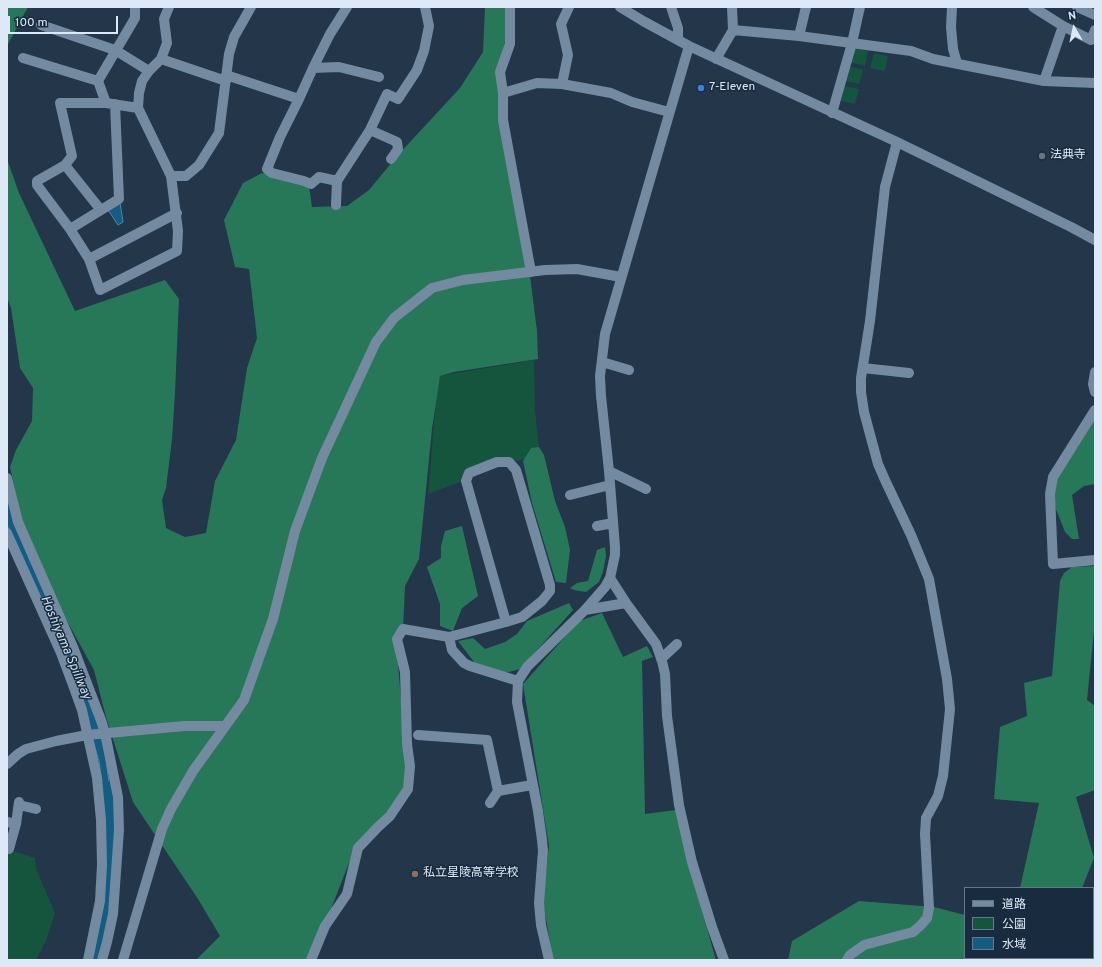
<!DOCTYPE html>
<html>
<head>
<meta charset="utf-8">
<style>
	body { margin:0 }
	#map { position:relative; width:1102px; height:967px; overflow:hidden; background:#23364a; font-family:Overpass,"Noto Sans JP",sans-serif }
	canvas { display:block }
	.frame { position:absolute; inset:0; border:8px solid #dde9f6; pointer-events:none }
	.legend { position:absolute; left:964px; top:887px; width:130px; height:72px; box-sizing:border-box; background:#192c3f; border:1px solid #677888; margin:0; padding:5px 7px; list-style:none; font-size:12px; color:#dde9f6 }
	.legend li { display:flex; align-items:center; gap:8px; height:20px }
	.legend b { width:20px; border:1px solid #677888 }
	.north { position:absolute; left:1054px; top:8px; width:40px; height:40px; -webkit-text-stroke:3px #192c3f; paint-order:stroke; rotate:351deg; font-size:11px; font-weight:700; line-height:16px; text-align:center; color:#dde9f6 }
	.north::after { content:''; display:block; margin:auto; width:14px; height:18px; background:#dde9f6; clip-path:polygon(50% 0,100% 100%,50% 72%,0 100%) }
	.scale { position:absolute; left:8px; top:16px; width:110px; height:18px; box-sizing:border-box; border:2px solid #dde9f6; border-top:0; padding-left:5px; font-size:12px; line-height:14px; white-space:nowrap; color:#dde9f6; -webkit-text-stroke:3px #192c3f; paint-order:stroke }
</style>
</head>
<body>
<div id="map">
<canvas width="1102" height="967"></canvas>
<div class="frame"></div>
<ul class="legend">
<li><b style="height:5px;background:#748aa1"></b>道路</li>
<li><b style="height:11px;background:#15553e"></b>公園</li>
<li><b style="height:11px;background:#135c82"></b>水域</li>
</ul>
<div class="north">N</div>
<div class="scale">100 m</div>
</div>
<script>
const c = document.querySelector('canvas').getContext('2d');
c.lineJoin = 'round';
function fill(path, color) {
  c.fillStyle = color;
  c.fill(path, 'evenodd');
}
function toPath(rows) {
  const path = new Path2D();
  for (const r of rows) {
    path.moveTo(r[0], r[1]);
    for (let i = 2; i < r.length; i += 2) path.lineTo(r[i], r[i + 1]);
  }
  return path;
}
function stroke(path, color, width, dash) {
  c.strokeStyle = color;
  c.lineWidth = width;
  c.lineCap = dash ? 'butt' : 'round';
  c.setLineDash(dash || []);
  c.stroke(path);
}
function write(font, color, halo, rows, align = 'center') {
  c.font = font + ' Overpass,"Noto Sans JP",sans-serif';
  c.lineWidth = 3;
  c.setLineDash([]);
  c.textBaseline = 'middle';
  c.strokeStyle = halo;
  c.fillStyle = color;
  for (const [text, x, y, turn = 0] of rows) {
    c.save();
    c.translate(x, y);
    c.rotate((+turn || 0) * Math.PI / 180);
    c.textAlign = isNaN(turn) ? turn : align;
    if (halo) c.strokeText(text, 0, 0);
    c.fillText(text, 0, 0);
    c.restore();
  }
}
const green = toPath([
	[854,48,868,51,865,66,850,62],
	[874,53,888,56,885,71,870,68],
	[849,66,863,70,859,84,845,81],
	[845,86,859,89,855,104,841,101],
	[534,360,535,410,539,448,524,459,517,461,503,457,466,476,462,481,428,494,438,376],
	[7,849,35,858,36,869,55,913,46,941,36,960,7,960]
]);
const forest = toPath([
	[7,7,28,7,7,46],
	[485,7,505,7,506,35,498,85,527,252,537,331,538,359,454,372,440,376,432,429,419,559,405,586,403,629,396,638,404,738,406,787,394,810,356,845,311,960,196,960,220,936,198,899,133,802,106,717,94,670,40,572,23,527,10,467,16,450,32,421,33,388,20,368,11,308,7,297,7,159,19,193,75,311,165,280,179,299,175,393,172,439,166,488,162,500,166,528,185,537,206,533,215,481,236,440,247,368,257,338,249,269,235,267,224,220,243,183,262,173,309,186,312,207,347,206,369,190,398,155,460,88,483,52],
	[1095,410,1095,484,1084,486,1072,495,1079,539,1072,539,1065,532,1050,494,1056,474],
	[539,447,544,455,555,501,565,527,570,550,566,583,556,582,532,503,523,461,531,448],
	[462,526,478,596,462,608,453,631,440,626,440,604,427,567,441,558,441,546,445,531],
	[605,547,606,556,603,572,599,582,586,592,574,590,570,588,577,583,588,581,597,550],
	[1095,566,1095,621,1087,700,1095,706,1095,790,1076,797,1094,858,1082,888,1020,888,1039,803,994,799,1000,727,1027,716,1024,683,1052,676,1060,581,1064,573,1072,567],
	[569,603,573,610,520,669,505,673,474,662,458,641,473,638,485,649,505,642,517,634,527,621],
	[602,613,623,657,647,646,653,657,642,661,645,814,676,810,694,883,716,960,553,960,543,901,549,846,523,684,579,621],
	[859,901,934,907,965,915,965,958,1055,958,1054,960,788,960,792,941]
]);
const water = toPath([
	[120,202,123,222,118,225,108,210,120,202],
	[7,488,104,741,108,776,114,808,105,802,99,761,89,728,9,532,7,522,7,488]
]);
const river = toPath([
	[96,960,100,948,106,916,110,884,111,854,106,787]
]);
const minor = toPath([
	[620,7,643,21,689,46,897,142,1071,227,1095,240],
	[671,7,678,28,678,40],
	[952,7,951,27,953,49,957,63],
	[1033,7,1063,26,1044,81],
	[1077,7,1095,15],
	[41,25,115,50,149,71],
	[1063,26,1091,40,1095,30],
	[733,30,799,36,911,51,933,59,1044,81,1095,83],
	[799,36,806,7],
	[23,58,98,81],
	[161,59,226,81],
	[716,59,733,30,732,7],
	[313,68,339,67,379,77],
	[226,75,299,99],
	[562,84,568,55,561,24,569,7],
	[503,93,500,72,510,44,510,7],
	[106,103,98,81,135,18,135,7],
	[115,104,119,199,70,229,89,259,100,290,177,251,178,231,171,176,138,108,139,93,142,81,149,71,161,59,167,43,164,19,169,7],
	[832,113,852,43,860,7],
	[370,130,397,142,398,149,391,159],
	[65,165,100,209],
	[171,176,186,176,199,165,219,133,229,54,234,37,251,7],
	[337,181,370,130,387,94,398,99,417,70,424,51,429,26,425,7],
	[336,205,337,181,319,177,311,184,304,181,272,173,267,169,280,137,299,99,313,68,330,34,347,7],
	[70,229,37,185,37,181,65,165,72,156,60,103,106,103,138,108],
	[89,259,177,213],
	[531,272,503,120,503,93,537,83,562,84,611,93,632,102,669,112],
	[602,362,629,370],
	[863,368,909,373],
	[1095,372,1093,384,1095,392],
	[1095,410,1053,477,1050,494,1053,564,1095,560],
	[609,471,646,489],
	[7,478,18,522,73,647,101,720,105,733,118,797,119,830,113,914,107,942,102,960],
	[570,495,610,485],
	[597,526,613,523],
	[7,533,61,653,73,685,82,710,97,778,101,820,102,865,100,901,88,960],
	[610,578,626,603,656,644,662,661,665,674,667,716,679,805,692,862,712,927,724,960],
	[585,610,626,603],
	[449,637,452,650,464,663,470,666,518,681],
	[661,659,677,644],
	[418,735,487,740,498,791,532,785],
	[7,764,18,754,26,749,56,741,87,735,184,726,225,726],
	[490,803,498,791],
	[19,805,36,809],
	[7,822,16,824,19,802],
	[9,849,16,824],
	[123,960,162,829,171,809,193,771,244,700,273,619,295,531,322,458,376,342,394,318,432,288,463,280,545,270,577,269,621,277],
	[311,960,325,926,347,894,358,848,378,827,390,816,408,789,410,766,407,744,405,672,397,639,403,629,449,637,506,622,522,617,542,601,550,591,550,585,516,470,509,462,497,462,469,473,466,481,506,622],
	[549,960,541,925,539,903,543,851,542,840,538,811,517,702,518,681,527,667,585,610,605,587,610,578,615,555,615,547,609,471,601,396,600,376,605,334,689,46],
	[847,960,850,955,864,945,913,932,921,925,927,918,929,908,925,834,926,818,938,796,943,776,950,709,947,679,929,579,911,535,885,480,878,464,864,412,861,392,861,378,870,321,885,187,897,142]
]);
const markers = [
	[701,88,4,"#3f7fe0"],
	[1042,156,4,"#6b7280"],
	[415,874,4,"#8d6e63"]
];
const poiNames = [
	["7-Eleven",709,88],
	["法典寺",1050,156],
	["私立星陵高等学校",423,874]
];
const waterNames = [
	["Hoshiyama Spillway",65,648,67]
];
fill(green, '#15553e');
fill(forest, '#277859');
fill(water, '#135c82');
stroke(water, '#5086a5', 1);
stroke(river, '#135c82', 13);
stroke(minor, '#748aa1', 10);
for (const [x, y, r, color] of markers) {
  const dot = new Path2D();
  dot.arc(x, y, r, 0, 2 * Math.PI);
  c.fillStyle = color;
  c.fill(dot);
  stroke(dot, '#192c3f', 1.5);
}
write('12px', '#dde9f6', '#192c3f', poiNames, 'left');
write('italic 13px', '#cde1ef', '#192c3f', waterNames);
</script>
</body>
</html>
